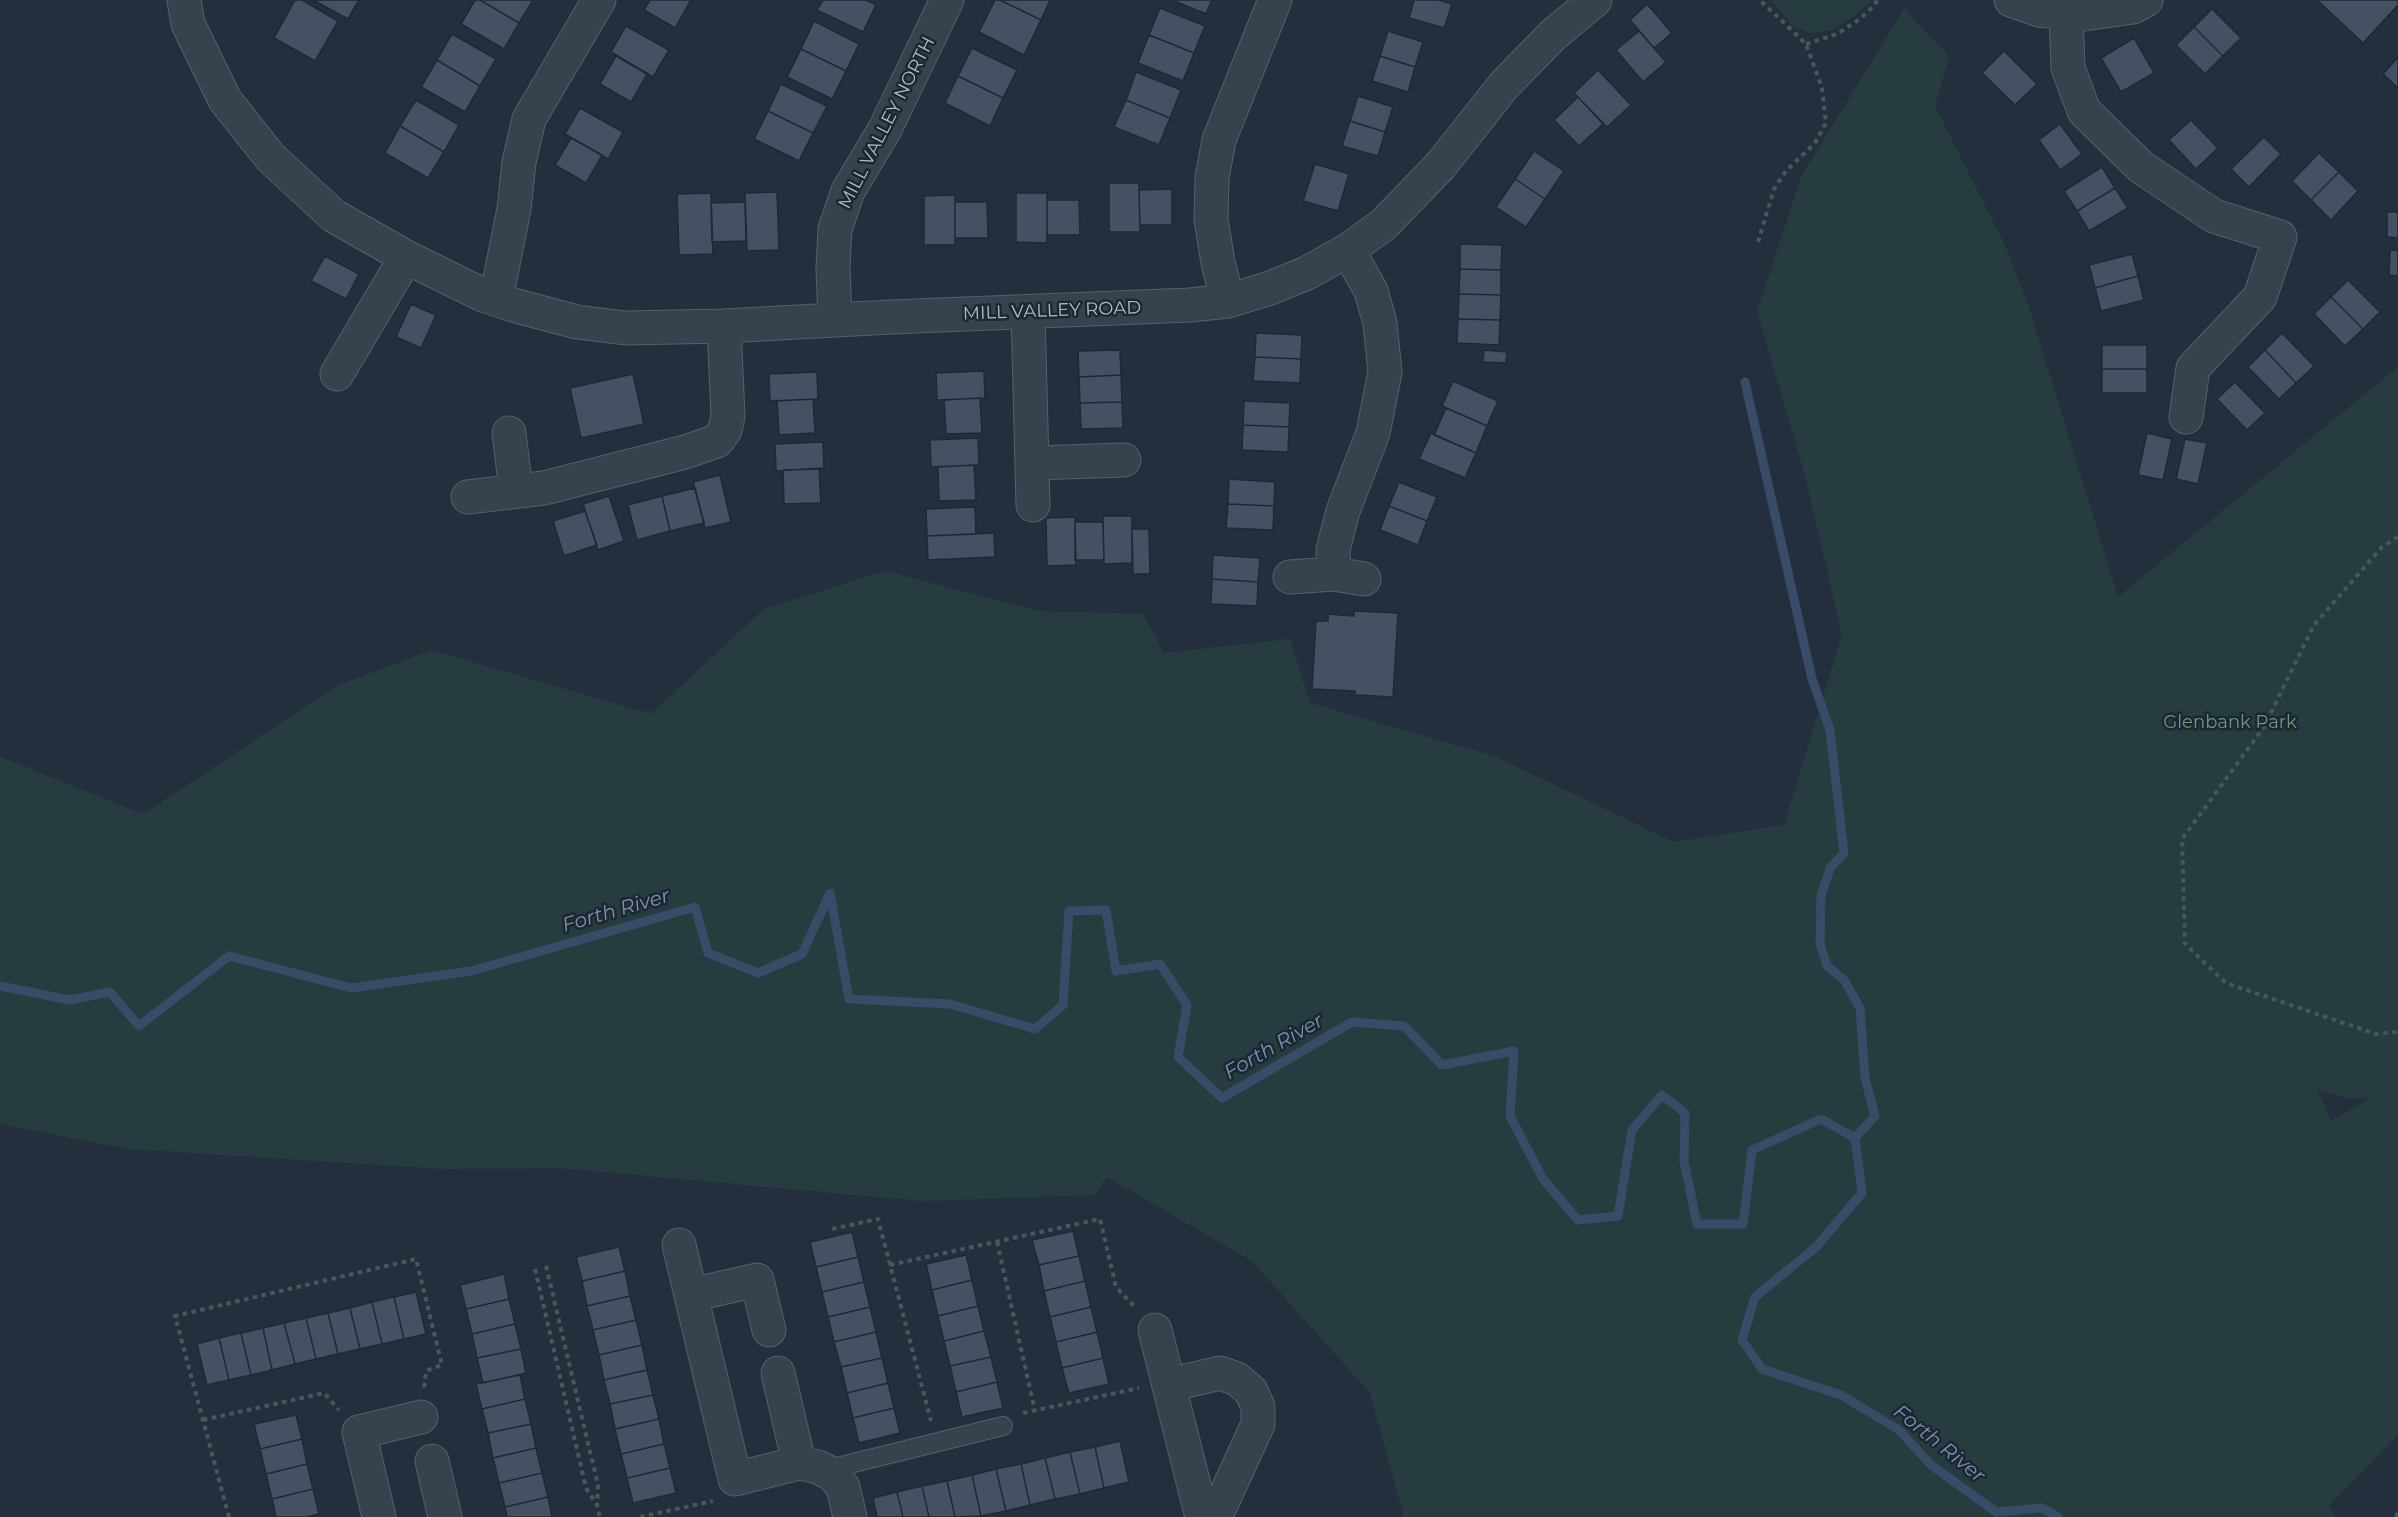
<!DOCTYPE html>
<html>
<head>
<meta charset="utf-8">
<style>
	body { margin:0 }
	canvas { display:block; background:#242f3e }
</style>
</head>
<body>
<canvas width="2398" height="1517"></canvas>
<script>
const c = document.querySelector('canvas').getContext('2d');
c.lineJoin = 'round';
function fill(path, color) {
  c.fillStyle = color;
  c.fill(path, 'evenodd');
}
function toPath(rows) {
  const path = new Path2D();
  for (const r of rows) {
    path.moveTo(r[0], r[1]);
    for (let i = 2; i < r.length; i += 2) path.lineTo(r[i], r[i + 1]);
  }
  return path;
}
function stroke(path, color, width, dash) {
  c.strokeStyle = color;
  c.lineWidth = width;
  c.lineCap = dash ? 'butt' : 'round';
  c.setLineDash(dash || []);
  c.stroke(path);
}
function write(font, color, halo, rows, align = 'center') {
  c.font = font + ' Montserrat,sans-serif';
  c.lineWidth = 5;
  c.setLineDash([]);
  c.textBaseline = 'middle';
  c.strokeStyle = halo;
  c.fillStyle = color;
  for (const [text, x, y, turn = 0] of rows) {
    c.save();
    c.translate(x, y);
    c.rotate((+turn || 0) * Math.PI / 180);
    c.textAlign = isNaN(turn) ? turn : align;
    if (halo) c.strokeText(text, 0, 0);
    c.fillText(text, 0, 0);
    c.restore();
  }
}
const green = toPath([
	[1771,0,1871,0,1870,3,1853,17,1832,30,1809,33,1793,26],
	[1904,9,1949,56,1935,106,2004,243,2028,304,2118,597,2398,367,2398,1435,2328,1506,2336,1517,1404,1517,1370,1393,1252,1261,1107,1177,1096,1195,921,1201,560,1168,444,1169,129,1149,0,1124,0,757,143,814,337,686,431,650,651,714,764,609,885,571,1039,611,1143,614,1164,653,1290,639,1310,703,1494,756,1674,842,1784,825,1842,635,1805,475,1757,311,1802,175],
	[2317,1089,2346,1098,2369,1099,2331,1121]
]);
const stream = toPath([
	[1745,382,1812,679,1830,730,1844,853,1830,868,1821,896,1820,944,1827,966,1844,980,1860,1008,1865,1078,1875,1116,1855,1138],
	[0,986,70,1000,110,992,139,1026,229,956,351,988,471,971,695,907,708,953,758,973,802,954,830,893,849,999,950,1004,1035,1029,1063,1005,1069,911,1106,910,1116,971,1160,964,1187,1005,1178,1057,1222,1098,1352,1022,1404,1026,1442,1065,1514,1051,1510,1116,1543,1179,1578,1220,1618,1216,1632,1130,1662,1095,1685,1113,1684,1161,1697,1224,1743,1224,1752,1150,1821,1119,1855,1138],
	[1855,1138,1862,1193,1816,1247,1755,1297,1742,1340,1762,1369,1841,1395,1899,1430,1931,1465,1996,1512,2042,1508,2058,1517]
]);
const building = toPath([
	[295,0,302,0,338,21,315,61,274,38,295,0],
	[313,0,359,0,348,19,313,0],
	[475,0,480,0,519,23,504,49,461,24,475,0],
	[480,0,533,0,519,23,480,0],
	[650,0,691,0,675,28,644,10,650,0],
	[823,0,866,0,876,5,863,32,817,10,823,0],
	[995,0,1000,0,1041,20,1024,55,979,32,995,0],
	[1000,0,1050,0,1041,20,1000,0],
	[1172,0,1212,0,1206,14,1172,0],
	[1414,0,1439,0,1452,4,1444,28,1409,18,1414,0],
	[2317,0,2398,0,2398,5,2363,43,2317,0],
	[1647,4,1672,33,1654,48,1630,20,1647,4],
	[1160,8,1205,26,1194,53,1149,35,1160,8],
	[2212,9,2241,38,2223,56,2194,27,2212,9],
	[814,21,859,44,846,71,801,49,814,21],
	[626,26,669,50,653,77,611,52,626,26],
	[2194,27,2223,56,2205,74,2176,45,2194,27],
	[1388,31,1423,42,1415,67,1380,56,1388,31],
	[1639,31,1666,62,1643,82,1616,50,1639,31],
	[452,34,496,59,480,86,437,60,452,34],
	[1149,35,1194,53,1183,81,1138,63,1149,35],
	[2134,38,2154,73,2121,92,2101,58,2134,38],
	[972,48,1017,70,1003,98,958,76,972,48],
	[801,49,846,71,832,99,787,77,801,49],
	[2004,51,2037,84,2015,105,1982,73,2004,51],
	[616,56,647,74,631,102,600,84,616,56],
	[1380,56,1415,67,1408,92,1372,81,1380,56],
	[2398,57,2398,88,2383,74,2398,57],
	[437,60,480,86,465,112,421,87,437,60],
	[1598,70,1631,105,1607,127,1574,93,1598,70],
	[1136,72,1181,90,1170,118,1126,100,1136,72],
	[958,76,1003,98,990,126,945,103,958,76],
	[781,84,827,106,813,133,768,111,781,84],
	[1358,96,1393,107,1385,132,1350,121,1358,96],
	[1578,97,1603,124,1579,146,1554,120,1578,97],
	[416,100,459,125,444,152,400,126,416,100],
	[1126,100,1170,118,1159,145,1114,127,1126,100],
	[580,108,623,132,608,159,565,134,580,108],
	[768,111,813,133,799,161,754,139,768,111],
	[2191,120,2218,148,2196,169,2169,140,2191,120],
	[1350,121,1385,132,1378,156,1342,146,1350,121],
	[2060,124,2082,154,2060,170,2039,140,2060,124],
	[400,126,444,152,428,178,385,153,400,126],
	[2264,137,2281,154,2249,187,2231,169,2264,137],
	[571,138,602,155,586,183,555,165,571,138],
	[1534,151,1564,171,1545,199,1515,179,1534,151],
	[2319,153,2339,172,2311,200,2292,181,2319,153],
	[1315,164,1349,174,1338,211,1303,201,1315,164],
	[2102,167,2115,188,2077,211,2064,191,2102,167],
	[2339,172,2358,191,2331,220,2311,200,2339,172],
	[1515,179,1545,199,1526,227,1496,207,1515,179],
	[1109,183,1139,183,1140,232,1109,232,1109,183],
	[2115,188,2128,208,2089,231,2077,211,2115,188],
	[1172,189,1172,225,1140,225,1139,190,1172,189],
	[777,192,779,250,747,251,745,193,777,192],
	[711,193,713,254,679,255,677,194,711,193],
	[1016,193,1047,193,1047,243,1016,242,1016,193],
	[955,195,955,245,924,245,924,196,955,195],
	[1047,200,1079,200,1080,235,1047,235,1047,200],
	[745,202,746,241,712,242,711,203,745,202],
	[955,202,987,202,988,238,955,238,955,202],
	[2387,212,2398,212,2398,238,2387,237,2387,212],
	[1460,244,1502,245,1501,270,1460,269,1460,244],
	[2390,250,2398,250,2398,276,2389,275,2390,250],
	[2132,254,2138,276,2095,288,2089,265,2132,254],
	[325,256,359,274,346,299,311,281,325,256],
	[1460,269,1501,270,1501,295,1459,294,1460,269],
	[2138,276,2144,300,2101,311,2095,288,2138,276],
	[2348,280,2380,312,2363,329,2331,297,2348,280],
	[1459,294,1501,295,1500,320,1458,319,1459,294],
	[2331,297,2363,329,2345,346,2314,314,2331,297],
	[411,304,436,315,421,348,396,337,411,304],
	[1458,319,1500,320,1499,345,1457,343,1458,319],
	[1256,333,1302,335,1301,359,1255,357,1256,333],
	[2282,333,2314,366,2296,383,2265,350,2282,333],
	[2102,345,2147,345,2147,369,2102,369,2102,345],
	[1120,350,1121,375,1079,377,1078,351,1120,350],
	[1484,350,1507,352,1506,363,1483,362,1484,350],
	[2265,350,2296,383,2279,399,2248,367,2265,350],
	[1255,357,1301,359,1300,383,1253,381,1255,357],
	[2102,369,2147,369,2147,393,2102,393,2102,369],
	[984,371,985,398,937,400,936,373,984,371],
	[817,372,818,399,770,401,769,374,817,372],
	[633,374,644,424,581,438,570,388,633,374],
	[1121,375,1122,402,1080,403,1079,377,1121,375],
	[1453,381,1498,401,1487,426,1442,406,1453,381],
	[2235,382,2265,413,2247,430,2217,399,2235,382],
	[980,398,982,433,946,434,944,400,980,398],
	[813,399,815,433,779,435,777,401,813,399],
	[1244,401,1290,403,1289,427,1243,425,1244,401],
	[1122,402,1123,428,1081,429,1080,403,1122,402],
	[1446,408,1487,426,1476,453,1434,435,1446,408],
	[1243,425,1289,427,1288,452,1242,450,1243,425],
	[1431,433,1476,453,1465,478,1419,459,1431,433],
	[2147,433,2172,439,2163,480,2138,475,2147,433],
	[978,438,979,465,931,467,930,440,978,438],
	[2185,439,2207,443,2198,484,2176,479,2185,439],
	[823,442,824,468,776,471,775,444,823,442],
	[974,465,976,500,939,501,938,467,974,465],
	[819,469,821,503,784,504,783,470,819,469],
	[720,475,731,522,705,528,693,482,720,475],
	[1229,479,1275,482,1274,506,1228,504,1229,479],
	[1399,482,1437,497,1427,521,1389,506,1399,482],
	[695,488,704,523,670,531,662,496,695,488],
	[609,496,624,541,598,550,583,504,609,496],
	[662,496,670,531,637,540,628,505,662,496],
	[1228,504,1274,506,1273,530,1226,528,1228,504],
	[1389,506,1427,521,1418,545,1380,530,1389,506],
	[975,507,976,534,927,536,926,509,975,507],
	[585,511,597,545,564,556,553,521,585,511],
	[1103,516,1132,516,1132,563,1104,564,1103,516],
	[1075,517,1076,565,1047,566,1046,518,1075,517],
	[1075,522,1103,522,1104,560,1075,560,1075,522],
	[1132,529,1149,529,1150,574,1133,574,1132,529],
	[994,533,995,557,928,560,927,536,994,533],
	[1213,555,1260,558,1258,582,1212,579,1213,555],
	[1212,579,1258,582,1257,606,1211,604,1212,579],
	[1354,611,1398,613,1393,697,1355,695,1355,691,1312,689,1316,621,1328,621,1328,614,1354,616,1354,611],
	[1073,1231,1079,1256,1039,1265,1032,1240,1073,1231],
	[852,1232,858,1257,816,1267,810,1242,852,1232],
	[619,1247,625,1271,582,1281,576,1257,619,1247],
	[966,1255,972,1280,932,1290,926,1264,966,1255],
	[1079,1256,1085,1281,1044,1291,1039,1265,1079,1256],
	[858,1257,864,1282,822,1292,816,1267,858,1257],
	[625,1271,630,1296,587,1306,582,1281,625,1271],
	[504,1274,509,1299,466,1309,460,1285,504,1274],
	[972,1280,978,1306,938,1316,932,1290,972,1280],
	[1085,1281,1091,1307,1050,1317,1044,1291,1085,1281],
	[864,1282,870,1307,828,1317,822,1292,864,1282],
	[416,1292,426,1334,404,1339,394,1297,416,1292],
	[630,1296,636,1320,593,1330,587,1306,630,1296],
	[394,1297,404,1339,382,1344,372,1302,394,1297],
	[509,1299,515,1324,472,1334,466,1309,509,1299],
	[372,1302,382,1344,360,1349,350,1308,372,1302],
	[978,1306,984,1331,944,1341,938,1316,978,1306],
	[870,1307,876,1332,834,1342,828,1317,870,1307],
	[1091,1307,1097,1332,1056,1342,1050,1317,1091,1307],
	[350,1308,360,1349,338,1354,328,1313,350,1308],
	[328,1313,338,1354,316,1359,306,1318,328,1313],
	[306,1318,316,1359,295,1364,284,1323,306,1318],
	[636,1320,642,1345,599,1355,593,1330,636,1320],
	[284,1323,295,1364,272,1370,263,1328,284,1323],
	[515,1324,521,1349,477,1358,472,1334,515,1324],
	[263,1328,272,1370,251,1375,241,1333,263,1328],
	[984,1331,991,1357,950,1366,944,1341,984,1331],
	[876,1332,882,1358,841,1367,834,1342,876,1332],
	[1097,1332,1103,1358,1062,1368,1056,1342,1097,1332],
	[241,1333,251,1375,229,1380,219,1338,241,1333],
	[219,1338,229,1380,207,1385,197,1344,219,1338],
	[642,1345,647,1370,604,1380,599,1355,642,1345],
	[521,1349,526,1373,483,1383,477,1358,521,1349],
	[991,1357,997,1382,956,1392,950,1366,991,1357],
	[882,1358,888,1383,847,1393,841,1367,882,1358],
	[1103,1358,1109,1384,1069,1393,1062,1368,1103,1358],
	[647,1370,653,1395,610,1404,604,1380,647,1370],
	[520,1375,525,1399,482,1409,476,1384,520,1375],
	[997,1382,1003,1408,962,1417,956,1392,997,1382],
	[888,1383,894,1408,853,1418,847,1393,888,1383],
	[653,1395,659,1419,615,1429,610,1404,653,1395],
	[525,1399,531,1424,488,1433,482,1409,525,1399],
	[894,1408,900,1433,859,1443,853,1418,894,1408],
	[296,1415,302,1439,260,1449,254,1424,296,1415],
	[659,1419,664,1444,621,1454,615,1429,659,1419],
	[531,1424,536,1448,493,1458,488,1433,531,1424],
	[302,1439,307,1464,266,1474,260,1449,302,1439],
	[1120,1441,1129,1482,1104,1488,1095,1447,1120,1441],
	[664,1444,670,1468,627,1478,621,1454,664,1444],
	[1095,1447,1104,1488,1080,1494,1070,1452,1095,1447],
	[536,1448,542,1473,499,1483,493,1458,536,1448],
	[1070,1452,1080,1494,1055,1499,1045,1458,1070,1452],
	[1045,1458,1055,1499,1030,1505,1021,1464,1045,1458],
	[307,1464,313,1489,272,1499,266,1474,307,1464],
	[1021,1464,1030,1505,1006,1511,996,1469,1021,1464],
	[670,1468,676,1493,633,1503,627,1478,670,1468],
	[996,1469,1006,1511,981,1516,972,1475,996,1469],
	[542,1473,548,1497,505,1507,499,1483,542,1473],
	[972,1475,981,1516,955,1517,947,1481,972,1475],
	[947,1481,955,1517,929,1517,922,1486,947,1481],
	[922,1486,929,1517,903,1517,897,1492,922,1486],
	[313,1489,319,1514,306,1517,276,1517,272,1499,313,1489],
	[897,1492,903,1517,877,1517,873,1498,897,1492],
	[548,1497,552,1517,507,1517,505,1507,548,1497]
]);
const path = toPath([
	[1806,44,1837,34,1860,19,1875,5,1877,0],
	[1758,242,1774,189,1786,171,1815,143,1826,123,1822,88,1806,44,1760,0],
	[2398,537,2382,547,2314,625,2264,727,2182,839,2185,944,2226,983,2376,1034,2398,1032],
	[832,1229,878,1219,931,1421],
	[997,1242,1035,1411],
	[890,1265,1100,1219,1116,1287,1134,1306],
	[546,1266,598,1485,597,1504],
	[535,1269,586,1488,597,1505,600,1517],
	[1023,1413,1139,1388],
	[203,1420,324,1393,339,1410],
	[229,1517,175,1316,416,1259,442,1365,426,1371,424,1388],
	[640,1517,713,1501],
	[2396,1517,2398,1512]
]);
const lane = toPath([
	[825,1470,1003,1426]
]);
const street = toPath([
	[184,0,188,24,225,100,271,158,334,216,406,257,483,295,513,305,577,322,625,328,724,326,891,317,1190,305,1228,301,1270,288,1307,273,1348,250,1383,225,1440,166,1505,84,1553,35,1595,0],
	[2011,0,2039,10,2084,14,2133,7,2146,0],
	[2066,13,2068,68,2084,111,2141,167,2214,216,2280,237,2260,297,2193,368,2186,417],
	[496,299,514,209,519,162,529,119,599,0],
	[1228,301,1218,263,1211,219,1212,178,1219,140,1275,0],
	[1028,312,1033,505],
	[835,319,833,268,835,229,848,191,885,129,947,0],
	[337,374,406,257],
	[509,433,516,491],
	[1032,463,1124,460],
	[468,497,544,488,685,452,717,441,725,430,728,416,724,326],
	[1334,574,1333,550,1343,511,1373,433,1385,372,1380,323,1371,291,1348,250],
	[1290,577,1334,574,1364,579],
	[679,1245,735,1479,799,1463,818,1467,832,1474,843,1487,850,1517],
	[691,1295,757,1280,769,1330],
	[1155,1330,1202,1517],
	[778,1373,799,1463],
	[1169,1385,1220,1373,1237,1379,1251,1391,1258,1407,1258,1424,1220,1507,1211,1517],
	[432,1461,445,1517],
	[379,1517,359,1432,421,1417]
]);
const streetNames = [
	["MILL VALLEY NORTH",887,123,-63],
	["MILL VALLEY ROAD",1052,311,-2]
];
const parkNames = [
	["Glenbank Park",2230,723]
];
const waterNames = [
	["Forth River",616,911,-16],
	["Forth River",1274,1047,-30],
	["Forth River",1939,1444,39]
];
fill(green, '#263c3f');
stroke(stream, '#394c67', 9);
fill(building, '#455162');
stroke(building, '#1f2835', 1.5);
stroke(lane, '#565f6c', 20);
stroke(street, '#565f6c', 35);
stroke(path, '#44595c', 4, [4.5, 4.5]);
stroke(lane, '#38414e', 18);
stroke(street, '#38414e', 33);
write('18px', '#b4bcc9', '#1d2633', streetNames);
write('18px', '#6b9a76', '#1d2633', parkNames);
write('italic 20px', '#7c92b1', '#1d2633', waterNames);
</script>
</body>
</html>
